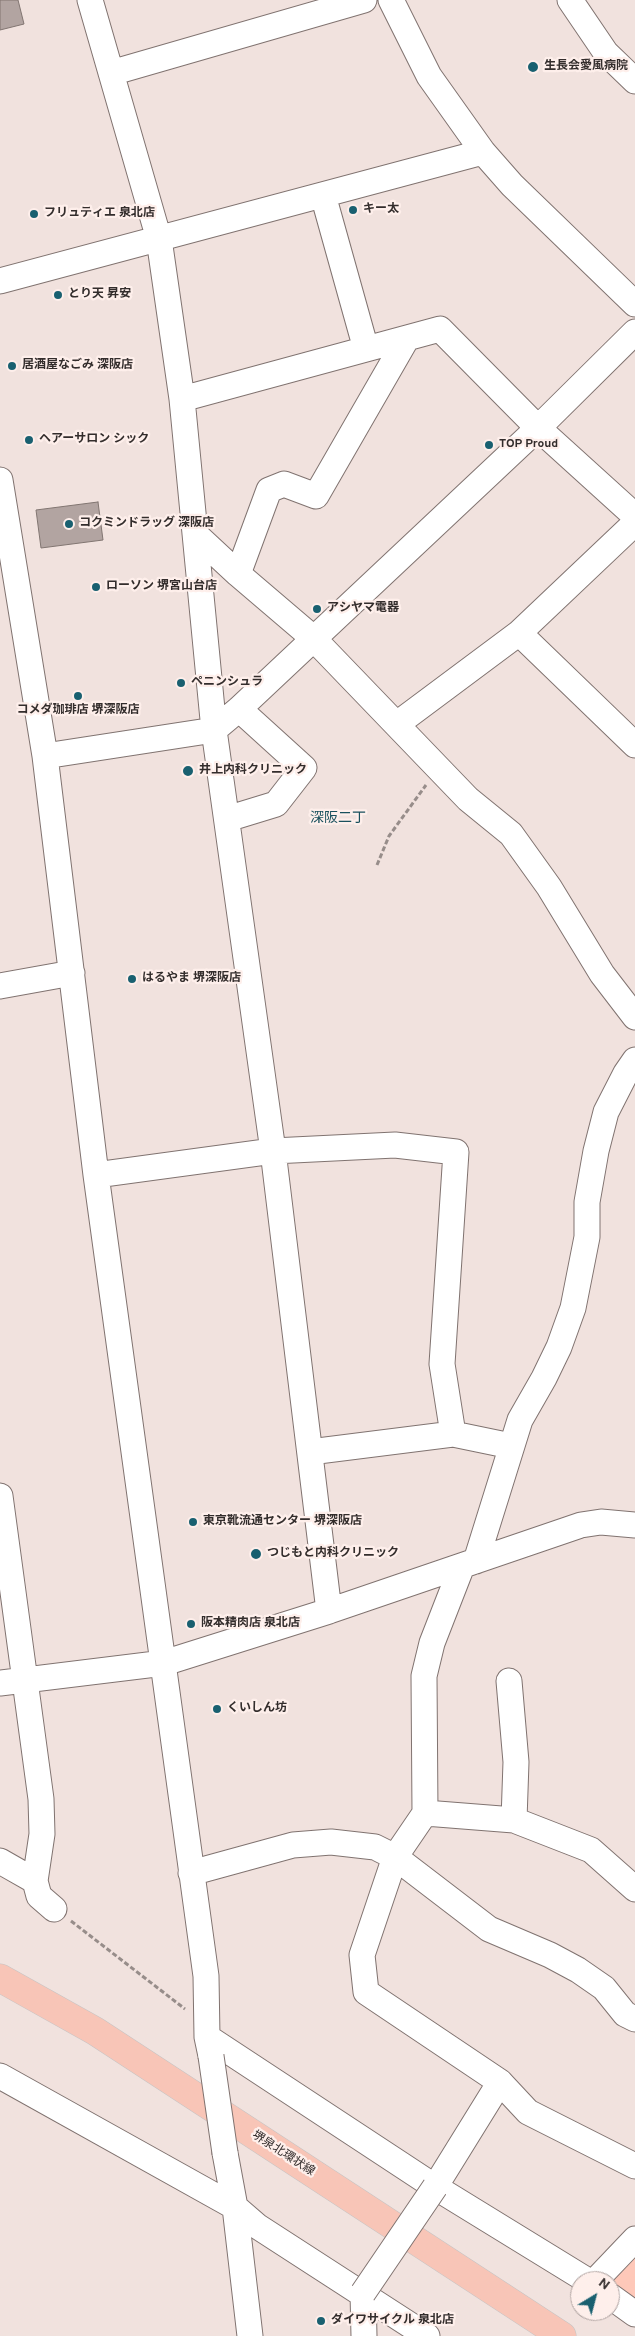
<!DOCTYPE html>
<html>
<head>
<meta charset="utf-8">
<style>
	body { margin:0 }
	#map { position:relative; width:635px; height:2336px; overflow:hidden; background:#f1e2de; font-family:Overpass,sans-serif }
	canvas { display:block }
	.north { position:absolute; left:570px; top:2271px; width:50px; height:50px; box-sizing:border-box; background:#feefeb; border:1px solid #ada19f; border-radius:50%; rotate:37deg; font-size:14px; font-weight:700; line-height:20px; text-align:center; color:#332d2c }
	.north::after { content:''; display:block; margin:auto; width:18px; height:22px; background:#196070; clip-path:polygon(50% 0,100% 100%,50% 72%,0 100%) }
</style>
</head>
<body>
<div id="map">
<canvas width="635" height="2336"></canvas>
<div class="north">N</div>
</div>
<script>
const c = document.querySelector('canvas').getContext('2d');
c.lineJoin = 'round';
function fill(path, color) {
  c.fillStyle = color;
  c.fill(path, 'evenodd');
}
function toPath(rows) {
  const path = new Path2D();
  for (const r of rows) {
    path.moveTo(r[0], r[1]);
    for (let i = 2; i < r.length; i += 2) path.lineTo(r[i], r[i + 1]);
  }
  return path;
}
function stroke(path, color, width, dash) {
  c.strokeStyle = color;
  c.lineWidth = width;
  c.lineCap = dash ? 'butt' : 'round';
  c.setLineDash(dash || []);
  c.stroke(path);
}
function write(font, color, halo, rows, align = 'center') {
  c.font = font + ' Overpass,"Noto Sans JP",sans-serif';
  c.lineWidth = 4.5;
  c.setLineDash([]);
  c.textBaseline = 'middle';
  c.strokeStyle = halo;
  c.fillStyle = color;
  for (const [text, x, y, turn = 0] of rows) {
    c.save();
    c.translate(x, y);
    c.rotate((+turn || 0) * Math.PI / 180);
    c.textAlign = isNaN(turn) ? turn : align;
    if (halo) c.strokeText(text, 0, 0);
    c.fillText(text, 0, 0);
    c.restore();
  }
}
const green = toPath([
	[635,2254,635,2307,610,2290,610,2281]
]);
const building = toPath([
	[0,0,18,0,24,24,0,30,0,0],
	[98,502,103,540,41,548,36,510,98,502]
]);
const path = toPath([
	[377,865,389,836,426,785],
	[71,1921,185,2009]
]);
const minor = toPath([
	[90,0,159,239,182,399,214,730,273,1151,329,1611],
	[391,0,429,76,483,152,512,185,635,304],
	[570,0,606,53,635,81],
	[111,73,364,0],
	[323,195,366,349],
	[0,281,483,152],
	[182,399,440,329,538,428,635,516],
	[0,480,45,756,96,1175,206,1976,207,2037,211,2056],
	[195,534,238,574,313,638,468,799,511,834,549,887,602,974,635,1017],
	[238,574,269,490,284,484,316,496,407,338],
	[519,633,635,745],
	[397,724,519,633,635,523],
	[45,756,214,730,239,709,538,428,635,332],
	[227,819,276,804,304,768,239,709],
	[0,986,72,973],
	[96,1175,273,1151,395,1145,456,1152,442,1364,453,1434],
	[310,1452,453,1434,511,1446],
	[0,1496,41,1799,42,1834,35,1881],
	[476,1561,520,1420,544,1378,559,1347,573,1308,587,1237,587,1202,596,1151,606,1112,626,1073,635,1060],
	[509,1681,516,1762,514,1820],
	[0,1683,164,1663,329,1611,581,1525,601,1522,635,1525],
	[425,1813,424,1676,432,1643,462,1566],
	[0,1861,35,1881,39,1896,54,1909],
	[191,1873,293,1845,331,1842,375,1847,395,1857,489,1929,550,1955,578,1970,604,1988,625,2014,635,2019],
	[635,1889,591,1850,514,1820,425,1813,395,1857,362,1955,366,1992,500,2082,528,2112,635,2166],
	[207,2037,435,2187,588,2281],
	[0,2076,235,2207,257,2226,427,2336],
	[225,2153,235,2207,250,2336],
	[435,2187,500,2082],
	[595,2281,635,2239],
	[363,2293,364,2336],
	[610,2296,635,2314]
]);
const major = toPath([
	[0,1978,95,2031,562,2336]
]);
const minorBridge = toPath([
	[211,2056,225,2153],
	[363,2293,435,2187]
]);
const markers = [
	[533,67,6,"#196070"],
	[353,210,5,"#196070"],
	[34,214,5,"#196070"],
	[58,295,5,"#196070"],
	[12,366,5,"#196070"],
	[29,440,5,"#196070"],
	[489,445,5,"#196070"],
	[69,524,5,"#196070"],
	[96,587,5,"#196070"],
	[317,609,5,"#196070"],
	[181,683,5,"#196070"],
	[78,696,5,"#196070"],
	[188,771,6,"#196070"],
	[132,979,5,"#196070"],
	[193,1522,5,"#196070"],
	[256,1554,6,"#196070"],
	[191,1624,5,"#196070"],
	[217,1709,5,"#196070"],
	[321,2321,5,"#196070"]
];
const poiNames = [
	["生長会愛風病院",544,67],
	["キー太",363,210],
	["フリュティエ 泉北店",44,214],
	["とり天 昇安",68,295],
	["居酒屋なごみ 深阪店",22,366],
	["ヘアーサロン シック",39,440],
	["TOP Proud",499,445],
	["コクミンドラッグ 深阪店",79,524],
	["ローソン 堺宮山台店",106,587],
	["アシヤマ電器",327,609],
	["ペニンシュラ",191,683],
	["コメダ珈琲店 堺深阪店",78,711,"center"],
	["井上内科クリニック",199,771],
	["はるやま 堺深阪店",142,979],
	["東京靴流通センター 堺深阪店",203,1522],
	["つじもと内科クリニック",267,1554],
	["阪本精肉店 泉北店",201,1624],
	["くいしん坊",227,1709],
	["ダイワサイクル 泉北店",331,2321]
];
const streetNames = [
	["堺泉北環状線",283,2154,33]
];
const neighbourhoodNames = [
	["深阪二丁",338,819]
];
fill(green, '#fec8b9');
fill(building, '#b2a4a1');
stroke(building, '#817571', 1);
stroke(minor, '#807370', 27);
stroke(major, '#c6c4c4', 29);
stroke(path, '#978d8a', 3, [5, 2.5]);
stroke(minor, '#fff', 25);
stroke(major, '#f8c5b7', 28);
stroke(minorBridge, '#807370', 27, []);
stroke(minorBridge, '#fff', 25);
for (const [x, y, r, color] of markers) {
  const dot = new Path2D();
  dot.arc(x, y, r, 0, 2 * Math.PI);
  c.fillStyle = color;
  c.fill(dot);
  stroke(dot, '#feefeb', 2);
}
write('bold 12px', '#332d2c', '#feefeb', poiNames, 'left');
write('12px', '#332d2c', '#feefeb', streetNames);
write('14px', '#19505d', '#feefeb', neighbourhoodNames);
</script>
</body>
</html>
